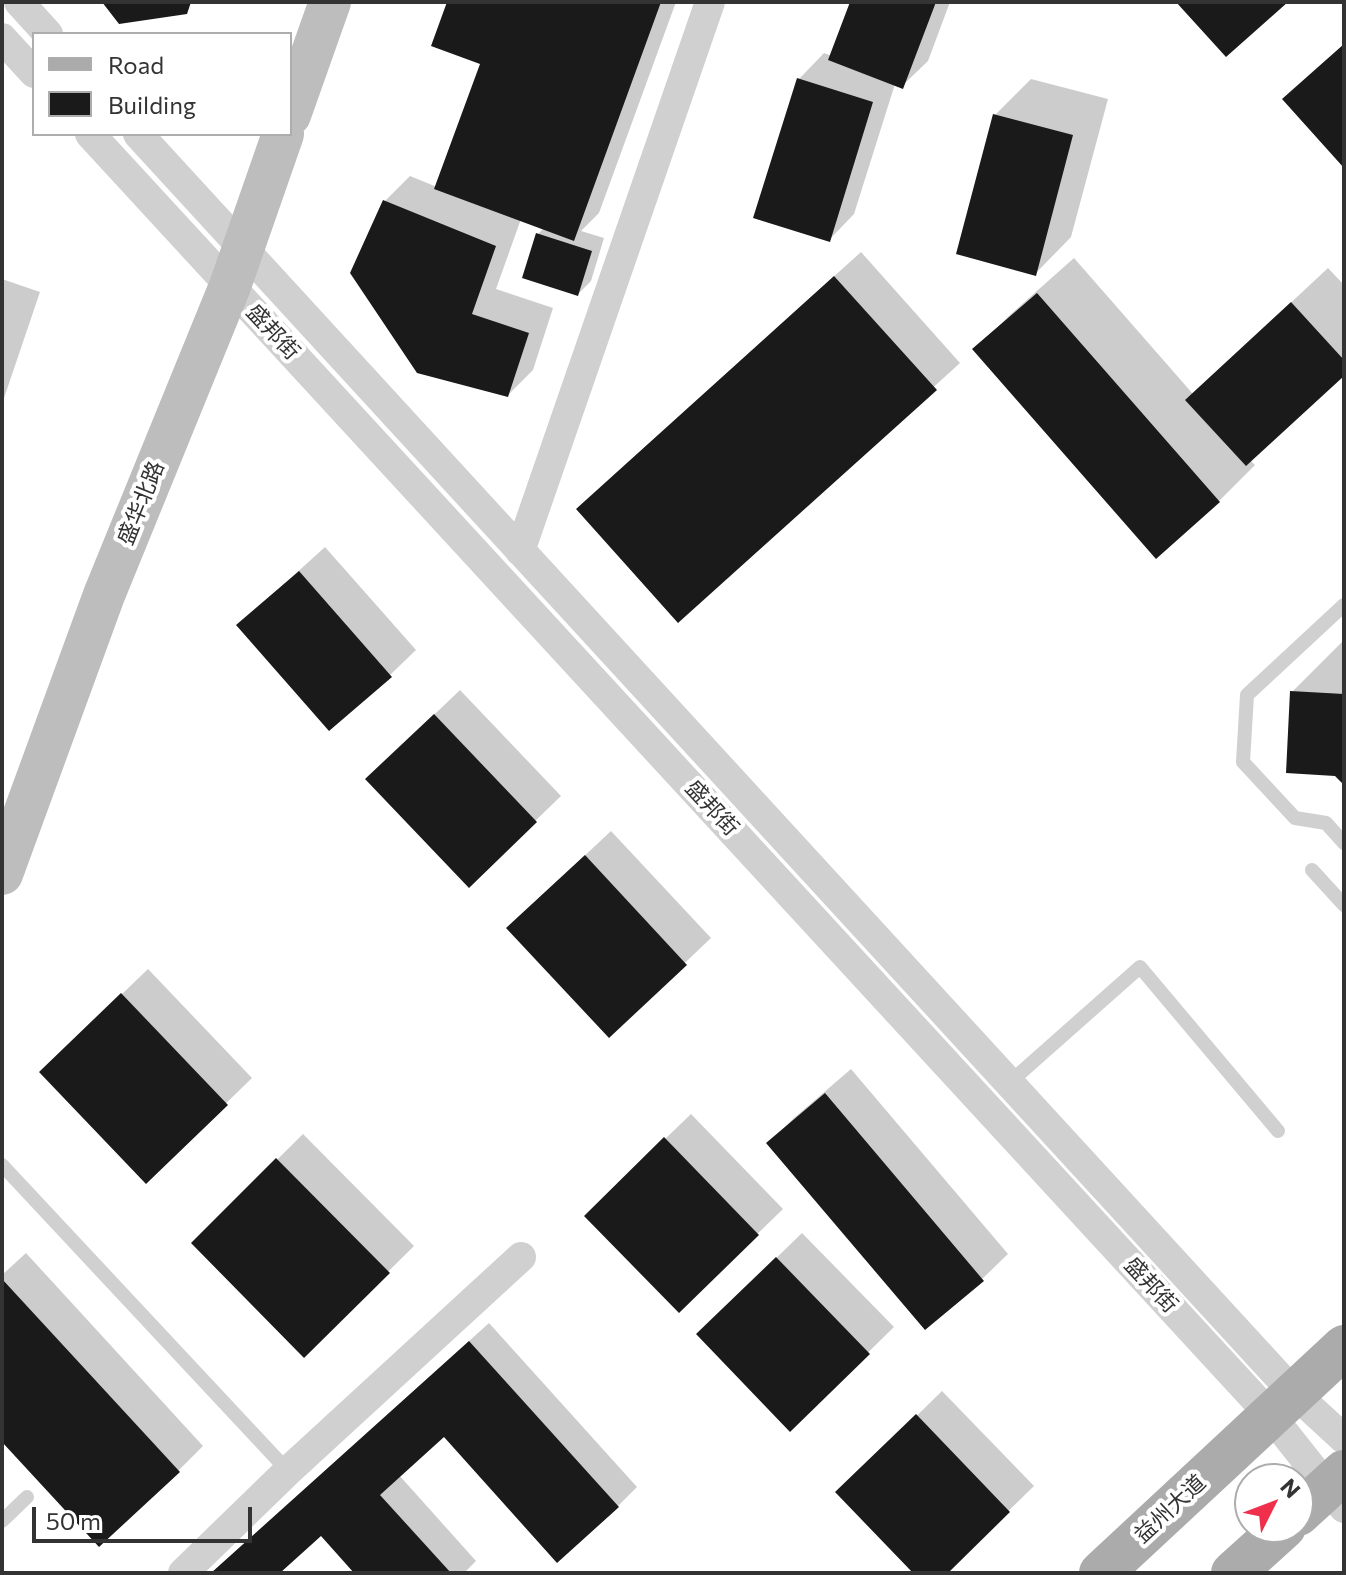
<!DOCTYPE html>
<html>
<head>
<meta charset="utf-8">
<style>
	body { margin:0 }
	#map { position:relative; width:1346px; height:1575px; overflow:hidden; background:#fff; font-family:Commissioner,sans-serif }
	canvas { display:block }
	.frame { position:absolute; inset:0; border:4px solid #333; pointer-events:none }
	.legend { position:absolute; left:32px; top:32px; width:260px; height:104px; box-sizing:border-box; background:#fff; border:2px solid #adadad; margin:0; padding:10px 14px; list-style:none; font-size:24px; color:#333 }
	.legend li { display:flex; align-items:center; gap:16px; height:40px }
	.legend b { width:40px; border:2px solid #adadad }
	.north { position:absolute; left:1234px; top:1463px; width:80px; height:80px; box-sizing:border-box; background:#fff; border:2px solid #adadad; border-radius:50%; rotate:48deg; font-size:22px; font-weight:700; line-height:32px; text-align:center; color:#333 }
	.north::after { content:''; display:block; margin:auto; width:28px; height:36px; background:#ef2f4c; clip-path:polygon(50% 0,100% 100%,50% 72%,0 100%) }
	.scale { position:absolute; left:32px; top:1507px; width:220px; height:36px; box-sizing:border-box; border:4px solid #333; border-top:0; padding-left:10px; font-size:24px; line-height:28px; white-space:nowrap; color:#333; -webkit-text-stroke:6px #fff; paint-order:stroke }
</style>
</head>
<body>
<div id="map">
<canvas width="1346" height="1575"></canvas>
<div class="frame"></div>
<ul class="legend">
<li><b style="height:10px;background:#ababab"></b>Road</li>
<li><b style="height:22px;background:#1a1a1a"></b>Building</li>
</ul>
<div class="north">N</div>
<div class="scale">50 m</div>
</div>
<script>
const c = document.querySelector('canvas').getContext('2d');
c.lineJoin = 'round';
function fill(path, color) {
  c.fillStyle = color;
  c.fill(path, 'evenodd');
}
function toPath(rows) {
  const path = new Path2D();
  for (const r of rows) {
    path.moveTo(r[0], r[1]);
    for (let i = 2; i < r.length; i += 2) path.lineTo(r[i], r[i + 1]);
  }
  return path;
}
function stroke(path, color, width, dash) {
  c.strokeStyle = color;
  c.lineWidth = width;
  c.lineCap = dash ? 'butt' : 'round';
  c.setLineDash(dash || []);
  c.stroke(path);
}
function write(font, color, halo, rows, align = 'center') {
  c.font = font + ' Commissioner,"Noto Sans SC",sans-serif';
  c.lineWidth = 8;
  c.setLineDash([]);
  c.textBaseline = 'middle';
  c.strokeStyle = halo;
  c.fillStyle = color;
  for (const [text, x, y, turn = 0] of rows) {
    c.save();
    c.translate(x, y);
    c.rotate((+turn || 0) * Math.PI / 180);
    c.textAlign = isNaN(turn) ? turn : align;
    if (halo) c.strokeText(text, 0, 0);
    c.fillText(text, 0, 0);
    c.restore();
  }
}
const shadow = toPath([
	[449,2,676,2,599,213,581,231,604,238,591,281,578,294,538,234,544,228,521,219,496,289,553,308,533,370,508,395,385,201,410,176,437,187,482,63],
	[852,2,950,2,928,61,902,86,895,84,854,214,829,240,799,79,824,53,832,56],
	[1031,79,1108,99,1071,237,1035,274,995,115],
	[861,252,960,363,678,620,604,484],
	[1074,258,1193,394,1328,268,1344,285,1344,374,1250,460,1255,465,1219,501,975,350,1011,314],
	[2,279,40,292,2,404],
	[325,547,416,650,390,675,239,625],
	[1344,640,1344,782,1292,692],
	[460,690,561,796,469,885,393,754],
	[611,831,711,938,609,1035,534,903],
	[148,969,252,1078,146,1181,67,1047],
	[851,1069,1008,1254,982,1279,769,1143,794,1118],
	[691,1114,783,1209,679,1310,612,1190],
	[303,1134,414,1246,304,1355,193,1243],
	[802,1233,894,1327,790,1429,698,1334],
	[26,1253,203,1446,178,1471,2,1439,2,1275],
	[489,1323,637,1487,618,1506,557,1560,444,1435,399,1475,476,1561,464,1573,357,1573,321,1533,277,1573,212,1573],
	[942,1391,1034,1486,945,1573,916,1573,838,1493]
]);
const building = toPath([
	[102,2,191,2,187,14,119,24],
	[447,2,661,2,574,241,434,189,480,64,431,46],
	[850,2,936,2,903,89,828,60],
	[1176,2,1288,2,1226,57],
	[1344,44,1344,168,1282,99],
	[797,78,873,102,830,242,753,218],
	[993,114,1073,135,1036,276,956,254],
	[383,200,496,246,472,314,529,333,508,397,417,373,350,273],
	[536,233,592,251,578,296,522,278],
	[834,276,937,390,678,623,576,509],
	[1037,293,1220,502,1156,559,972,349],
	[1291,302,1344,360,1344,376,1246,466,1185,400],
	[299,571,392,677,329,731,236,625],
	[1290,691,1344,694,1344,785,1335,776,1286,773],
	[434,714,537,822,469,888,365,779],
	[585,855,687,965,609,1038,506,928],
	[121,993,228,1105,146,1184,39,1072],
	[825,1093,984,1281,925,1330,766,1143],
	[664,1137,759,1235,679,1313,584,1216],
	[276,1158,390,1273,304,1358,191,1243],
	[776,1257,870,1354,790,1432,696,1334],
	[2,1279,180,1472,99,1547,2,1442],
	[469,1341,619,1507,557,1563,444,1437,380,1495,451,1573,354,1573,321,1536,280,1573,211,1573],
	[916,1414,1010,1512,948,1573,913,1573,835,1492]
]);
const lane = toPath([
	[1344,605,1247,695,1243,762,1295,818,1326,823,1344,843],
	[1312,870,1344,905],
	[1009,1083,1140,967,1278,1131],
	[2,1165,288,1471],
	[2,1521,27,1497]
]);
const street = toPath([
	[19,2,48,34],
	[2,38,34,73],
	[90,134,1271,1416,1344,1508],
	[138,134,1293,1392,1344,1439],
	[520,551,710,2],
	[183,1573,288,1471,521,1257]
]);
const secondary = toPath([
	[290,115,330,2],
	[2,874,104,595,230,286,283,134]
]);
const primary = toPath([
	[1298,1514,1344,1472],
	[1101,1573,1344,1347],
	[1233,1573,1284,1527]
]);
const streetNames = [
	["盛邦街",273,332,47],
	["盛华北路",141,503,-68],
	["盛邦街",712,808,47],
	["盛邦街",1151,1285,47],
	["益州大道",1170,1509,-43]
];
fill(shadow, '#0003');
fill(building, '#1a1a1a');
stroke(lane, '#d0d0d0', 14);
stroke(street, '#d0d0d0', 30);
stroke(secondary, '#bdbdbd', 42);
stroke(primary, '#ababab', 44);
write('22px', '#333', '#fff', streetNames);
</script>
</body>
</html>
